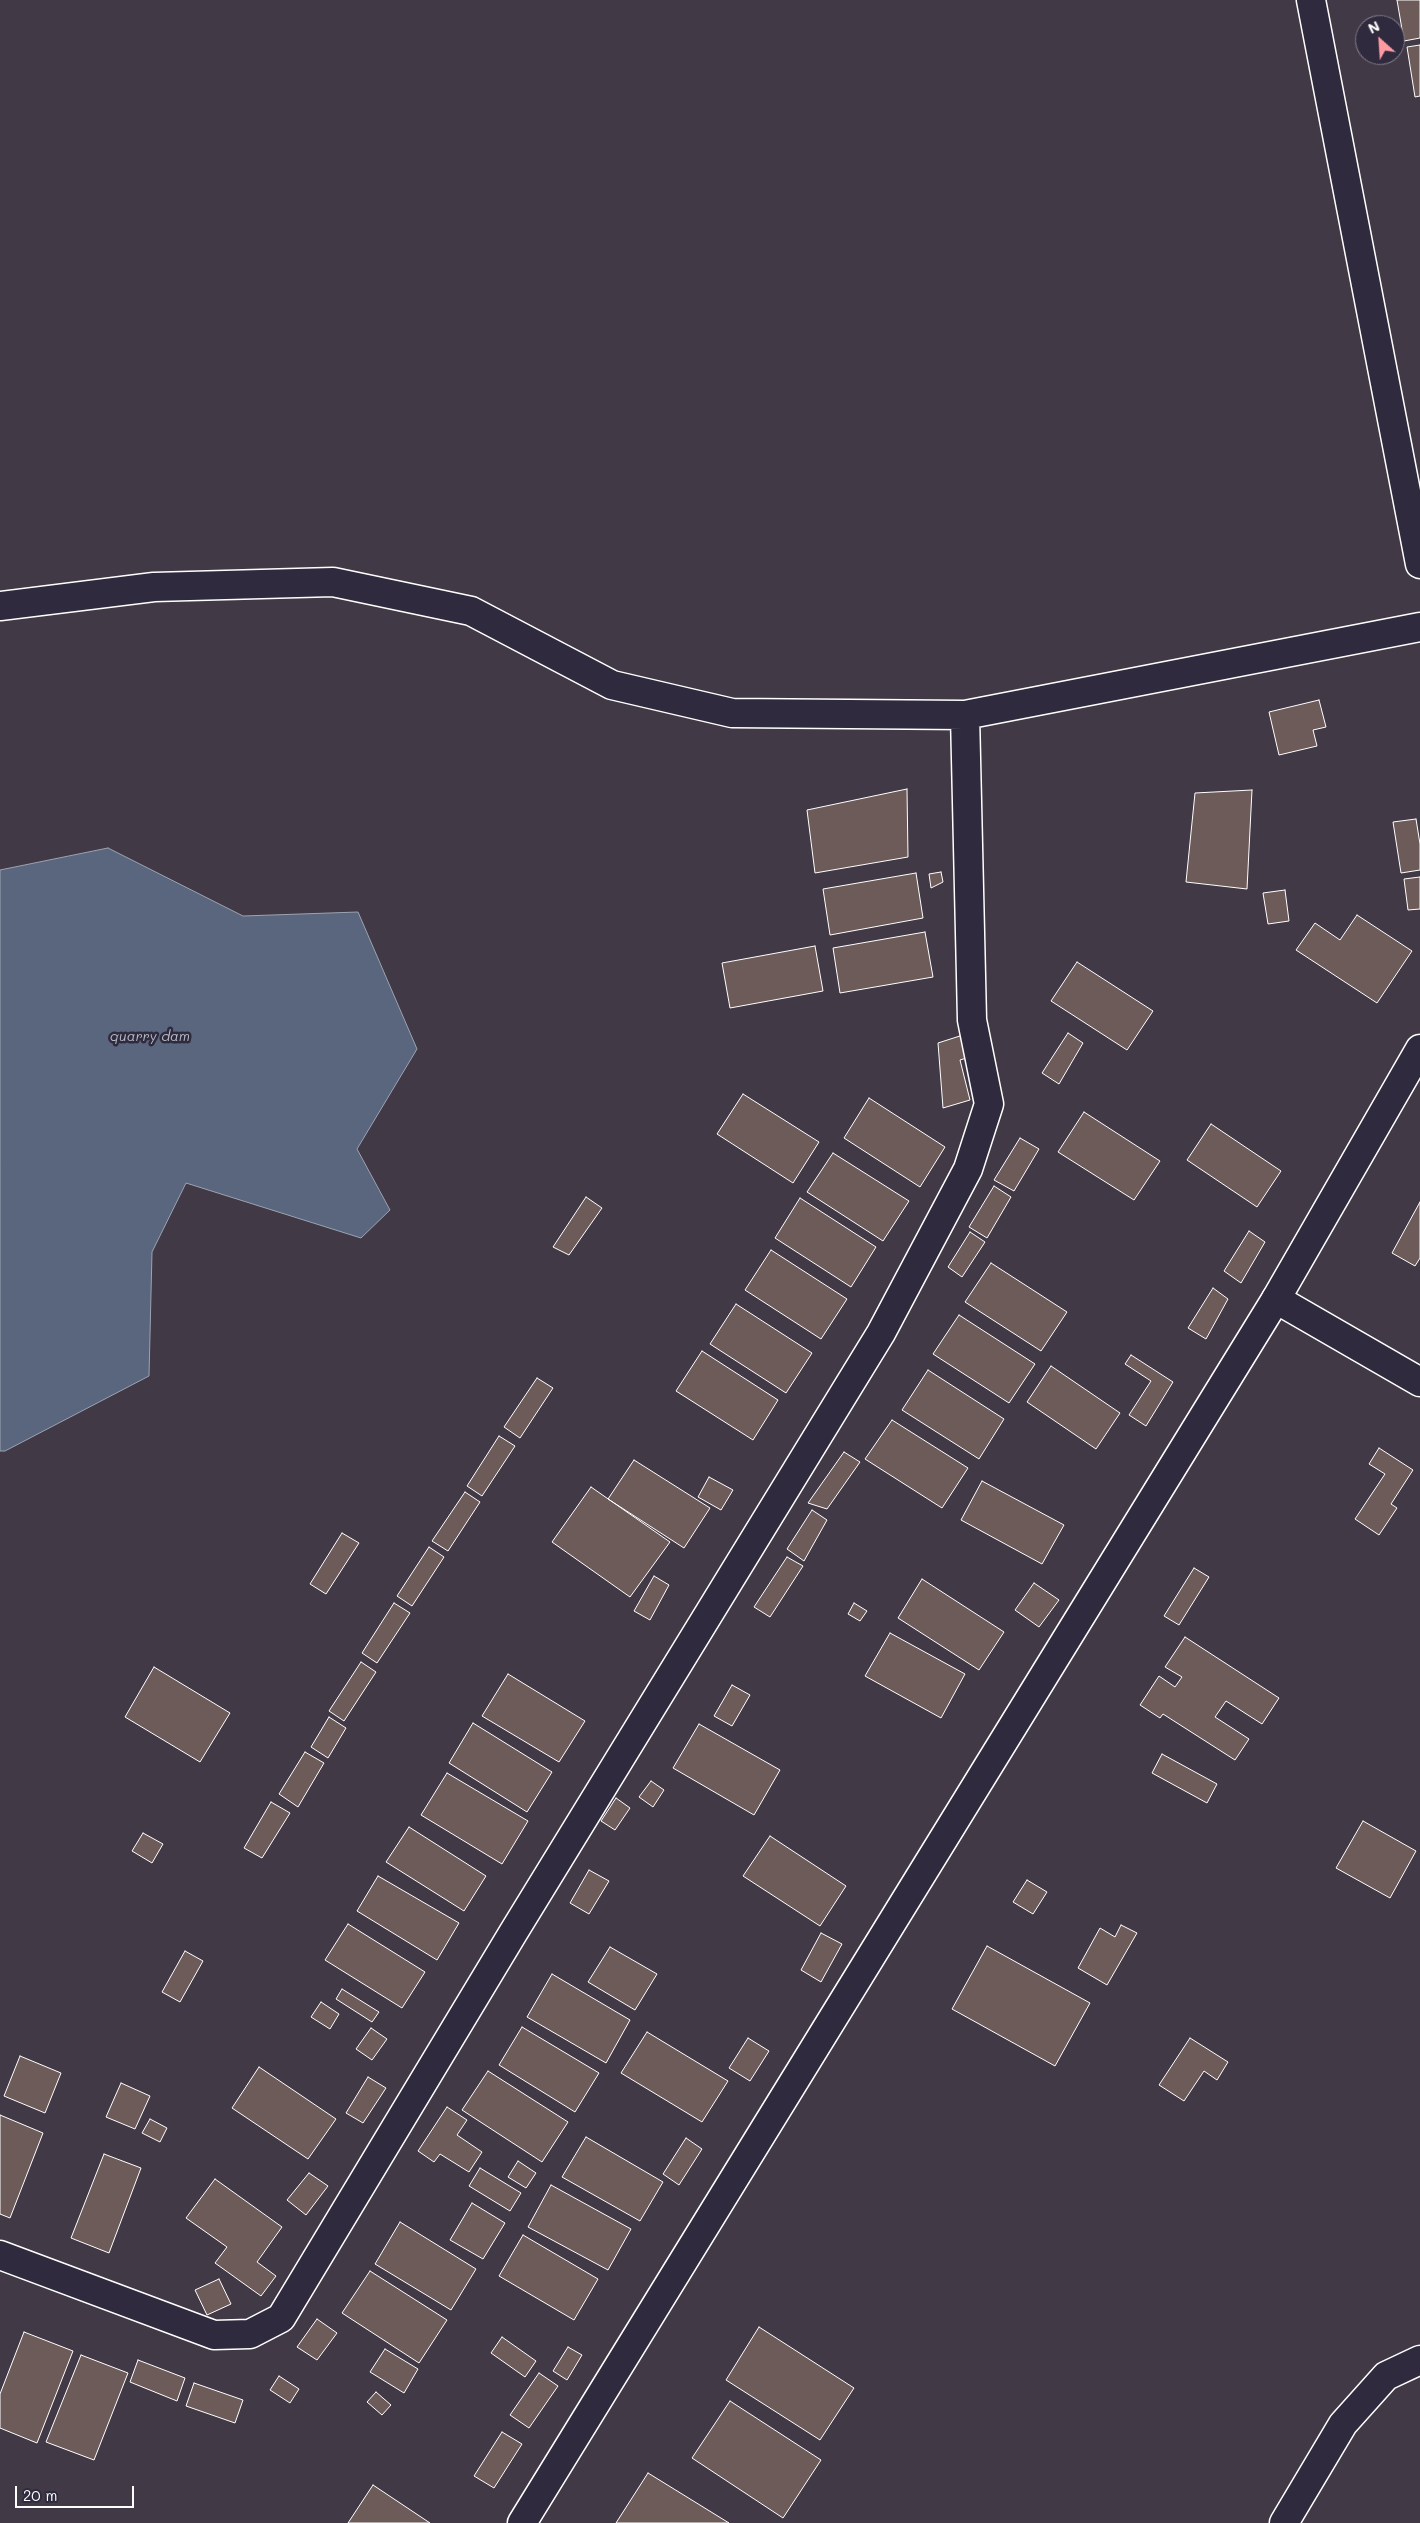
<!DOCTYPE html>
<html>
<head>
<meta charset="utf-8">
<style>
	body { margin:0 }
	#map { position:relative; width:1420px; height:2523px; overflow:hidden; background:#423946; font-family:Mali,sans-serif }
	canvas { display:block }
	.north { position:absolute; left:1355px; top:15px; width:50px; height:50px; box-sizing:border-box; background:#2f2a3d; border:1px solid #827f8b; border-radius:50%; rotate:334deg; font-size:14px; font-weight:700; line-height:20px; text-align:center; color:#fff }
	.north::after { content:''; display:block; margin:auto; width:18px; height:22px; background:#ff9aa2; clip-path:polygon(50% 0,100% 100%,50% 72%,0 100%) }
	.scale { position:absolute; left:15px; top:2486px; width:119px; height:22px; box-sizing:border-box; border:2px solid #fff; border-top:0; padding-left:6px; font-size:15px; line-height:18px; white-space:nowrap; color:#fff; -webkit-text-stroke:4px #2f2a3d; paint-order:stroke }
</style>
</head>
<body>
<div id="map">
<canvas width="1420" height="2523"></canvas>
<div class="north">N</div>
<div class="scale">20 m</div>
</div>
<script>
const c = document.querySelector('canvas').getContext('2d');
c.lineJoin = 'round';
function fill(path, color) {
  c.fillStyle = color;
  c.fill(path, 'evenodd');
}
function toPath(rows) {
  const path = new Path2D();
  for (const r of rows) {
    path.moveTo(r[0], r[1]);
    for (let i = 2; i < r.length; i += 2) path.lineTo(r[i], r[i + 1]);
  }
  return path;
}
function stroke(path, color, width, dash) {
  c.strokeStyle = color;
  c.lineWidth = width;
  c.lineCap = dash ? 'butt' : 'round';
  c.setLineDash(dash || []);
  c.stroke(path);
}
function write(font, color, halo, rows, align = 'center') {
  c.font = font + ' Mali,sans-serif';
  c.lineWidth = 5;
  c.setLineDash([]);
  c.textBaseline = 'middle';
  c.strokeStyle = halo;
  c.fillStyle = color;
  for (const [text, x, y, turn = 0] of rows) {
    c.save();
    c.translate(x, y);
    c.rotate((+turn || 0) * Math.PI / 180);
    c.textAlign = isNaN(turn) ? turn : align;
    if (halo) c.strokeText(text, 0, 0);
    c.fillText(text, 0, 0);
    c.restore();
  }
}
const water = toPath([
	[108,848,243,916,358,912,417,1049,357,1149,390,1210,361,1238,186,1183,152,1252,149,1376,5,1451,0,1451,0,870,108,848]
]);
const building = toPath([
	[1397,0,1420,0,1420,38,1404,41,1397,0],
	[1420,45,1420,96,1415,97,1407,47,1420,45],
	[1319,700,1326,727,1313,730,1317,746,1279,755,1269,712,1319,700],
	[907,789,908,857,815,873,807,810,907,789],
	[1252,790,1247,889,1186,882,1195,793,1252,790],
	[1416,819,1420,844,1420,870,1401,873,1393,822,1416,819],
	[941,872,943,882,931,888,929,874,941,872],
	[916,873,923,918,830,935,823,889,916,873],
	[1420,877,1420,909,1408,910,1404,879,1420,877],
	[1285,890,1289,921,1268,924,1263,893,1285,890],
	[1357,915,1412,951,1377,1003,1296,950,1315,923,1340,940,1357,915],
	[925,932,933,977,840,993,833,948,925,932],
	[815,946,823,991,730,1008,722,963,815,946],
	[1077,962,1153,1011,1127,1050,1051,1001,1077,962],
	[1068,1033,1083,1043,1059,1084,1042,1073,1068,1033],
	[963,1035,973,1056,960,1060,970,1100,943,1108,938,1043,963,1035],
	[743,1094,819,1142,793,1183,717,1134,743,1094],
	[869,1098,945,1147,920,1187,844,1138,869,1098],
	[1084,1112,1160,1161,1134,1200,1058,1152,1084,1112],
	[1211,1124,1281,1171,1257,1207,1187,1160,1211,1124],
	[1020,1138,1039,1149,1014,1191,994,1180,1020,1138],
	[833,1153,909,1201,883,1241,807,1192,833,1153],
	[994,1186,1011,1197,987,1238,969,1227,994,1186],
	[586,1197,602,1208,569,1255,553,1247,586,1197],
	[800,1198,876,1247,851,1287,775,1238,800,1198],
	[1420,1202,1420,1258,1415,1266,1392,1253,1420,1202],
	[1249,1231,1265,1242,1241,1283,1224,1271,1249,1231],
	[970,1232,985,1242,962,1277,948,1267,970,1232],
	[771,1250,847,1299,821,1339,745,1290,771,1250],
	[991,1263,1067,1312,1041,1351,965,1302,991,1263],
	[1213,1288,1228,1299,1206,1339,1188,1328,1213,1288],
	[736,1304,812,1353,786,1393,710,1344,736,1304],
	[959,1315,1035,1364,1009,1403,933,1354,959,1315],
	[702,1351,778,1400,753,1440,676,1391,702,1351],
	[1131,1355,1173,1382,1146,1426,1129,1415,1151,1381,1125,1364,1131,1355],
	[1051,1366,1120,1413,1096,1449,1027,1402,1051,1366],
	[928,1370,1004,1419,979,1459,902,1410,928,1370],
	[537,1378,553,1388,520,1438,504,1427,537,1378],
	[892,1420,968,1468,942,1508,865,1459,892,1420],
	[499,1436,515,1446,482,1496,467,1486,499,1436],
	[1379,1448,1413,1470,1391,1504,1397,1508,1379,1535,1355,1519,1385,1474,1369,1464,1379,1448],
	[844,1452,860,1462,827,1509,808,1503,844,1452],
	[634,1460,710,1508,684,1548,608,1499,634,1460],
	[709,1477,733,1490,721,1510,698,1497,709,1477],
	[982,1481,1064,1525,1042,1564,961,1520,982,1481],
	[591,1487,670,1542,630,1597,552,1542,591,1487],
	[465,1492,480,1502,448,1551,432,1541,465,1492],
	[812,1510,827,1520,804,1561,787,1549,812,1510],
	[342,1533,359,1543,326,1594,310,1584,342,1533],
	[429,1547,444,1557,412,1606,397,1596,429,1547],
	[787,1557,803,1566,770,1617,754,1607,787,1557],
	[1194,1568,1209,1577,1179,1625,1164,1616,1194,1568],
	[654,1576,669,1585,650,1620,634,1611,654,1576],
	[922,1579,1004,1632,979,1670,898,1618,922,1579],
	[1034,1583,1059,1600,1039,1627,1015,1610,1034,1583],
	[394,1603,410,1613,377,1663,362,1653,394,1603],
	[854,1603,867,1611,860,1621,848,1614,854,1603],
	[890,1633,965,1674,941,1718,865,1676,890,1633],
	[1185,1637,1279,1698,1262,1724,1226,1701,1215,1717,1249,1739,1235,1760,1163,1714,1160,1718,1140,1705,1159,1676,1175,1687,1182,1677,1165,1667,1185,1637],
	[361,1662,376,1672,344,1721,329,1711,361,1662],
	[154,1667,230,1713,200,1762,125,1717,154,1667],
	[508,1674,585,1721,559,1762,482,1716,508,1674],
	[732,1685,750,1695,732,1726,714,1716,732,1685],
	[329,1717,346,1728,328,1758,311,1747,329,1717],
	[473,1723,552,1772,527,1812,449,1763,473,1723],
	[699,1724,780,1770,754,1815,673,1768,699,1724],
	[305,1752,324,1763,298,1807,279,1794,305,1752],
	[1162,1754,1217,1784,1207,1803,1152,1773,1162,1754],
	[447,1773,528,1821,502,1864,421,1815,447,1773],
	[651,1781,664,1790,653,1807,639,1797,651,1781],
	[616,1798,630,1808,615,1830,601,1821,616,1798],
	[271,1802,290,1813,262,1858,244,1848,271,1802],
	[1363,1821,1416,1851,1390,1898,1336,1868,1363,1821],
	[409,1827,486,1876,464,1911,386,1862,409,1827],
	[143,1833,163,1844,152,1863,132,1851,143,1833],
	[770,1836,846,1886,820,1926,743,1876,770,1836],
	[589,1870,609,1881,589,1914,570,1903,589,1870],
	[378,1876,459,1923,437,1960,357,1911,378,1876],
	[1027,1880,1047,1892,1033,1914,1013,1902,1027,1880],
	[348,1924,425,1972,402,2008,325,1960,348,1924],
	[1121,1925,1137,1933,1107,1985,1078,1968,1100,1928,1115,1937,1121,1925],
	[821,1933,842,1944,821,1982,801,1970,821,1933],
	[987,1946,1090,2003,1055,2066,952,2009,987,1946],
	[610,1947,657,1974,635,2010,588,1982,610,1947],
	[185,1951,203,1961,180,2002,162,1992,185,1951],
	[552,1974,630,2020,606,2063,527,2017,552,1974],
	[342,1989,379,2012,372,2022,336,1999,342,1989],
	[321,2002,339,2014,330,2029,311,2017,321,2002],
	[522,2027,599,2073,575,2112,499,2065,522,2027],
	[371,2028,387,2039,372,2060,356,2049,371,2028],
	[647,2032,728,2081,702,2122,621,2073,647,2032],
	[748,2038,769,2051,750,2081,729,2068,748,2038],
	[1190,2038,1228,2062,1217,2080,1204,2071,1184,2101,1159,2085,1190,2038],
	[20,2056,61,2073,45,2113,4,2096,20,2056],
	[259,2067,336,2119,308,2159,232,2108,259,2067],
	[488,2071,568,2122,542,2162,462,2110,488,2071],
	[368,2077,386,2088,363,2123,346,2113,368,2077],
	[121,2083,150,2096,135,2129,106,2117,121,2083],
	[447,2107,467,2120,457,2135,482,2152,469,2172,440,2154,434,2162,418,2151,447,2107],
	[0,2115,43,2133,10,2218,0,2214,0,2115],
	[150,2119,167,2128,160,2142,142,2133,150,2119],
	[586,2137,663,2182,640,2221,562,2177,586,2137],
	[686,2138,702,2149,679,2185,663,2174,686,2138],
	[104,2154,141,2168,109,2253,71,2238,104,2154],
	[518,2161,536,2173,526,2188,508,2177,518,2161],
	[480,2168,521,2193,510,2211,469,2186,480,2168],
	[309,2173,328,2186,306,2215,287,2200,309,2173],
	[215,2179,282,2227,257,2262,276,2276,261,2296,215,2263,227,2247,186,2218,215,2179],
	[551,2185,631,2229,608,2270,528,2227,551,2185],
	[472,2203,505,2223,483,2259,450,2240,472,2203],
	[400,2222,476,2269,451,2310,375,2264,400,2222],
	[523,2235,598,2279,574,2320,499,2276,523,2235],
	[370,2271,447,2320,419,2363,342,2313,370,2271],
	[219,2279,231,2304,207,2315,195,2290,219,2279],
	[317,2319,337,2333,317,2360,297,2347,317,2319],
	[759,2327,854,2388,820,2440,726,2380,759,2327],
	[24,2332,73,2351,37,2443,0,2428,0,2394,24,2332],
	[502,2337,536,2361,525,2377,491,2353,502,2337],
	[568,2347,582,2355,567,2380,553,2371,568,2347],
	[385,2349,418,2369,404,2393,370,2372,385,2349],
	[81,2355,128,2373,94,2460,46,2442,81,2355],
	[138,2360,185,2378,177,2401,130,2382,138,2360],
	[539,2373,558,2386,529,2428,510,2415,539,2373],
	[279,2376,299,2389,290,2403,270,2390,279,2376],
	[194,2383,243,2400,235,2423,186,2406,194,2383],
	[376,2392,391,2405,382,2415,367,2402,376,2392],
	[730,2401,821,2460,783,2518,692,2458,730,2401],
	[502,2432,522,2444,494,2488,474,2476,502,2432],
	[648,2473,729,2523,616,2523,648,2473],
	[373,2485,430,2523,348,2523,373,2485]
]);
const minor = toPath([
	[0,606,154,587,333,582,471,611,612,685,732,713,965,715,1420,627],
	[1276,1299,1420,1382],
	[0,2255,214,2335,250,2334,281,2318,513,1933,881,1333,968,1169,989,1104,972,1020,965,715],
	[1284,2523,1343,2424,1386,2376,1420,2360]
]);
const tertiary = toPath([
	[1311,0,1420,564],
	[522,2523,1276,1299,1420,1049]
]);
const waterNames = [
	["quarry dam",150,1037]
];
fill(water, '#5a667e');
stroke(water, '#9ca3b2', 1);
fill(building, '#6d5b5a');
stroke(building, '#fff', 1);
stroke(minor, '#fff', 31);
stroke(tertiary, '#fff', 31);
stroke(minor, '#2f2a3d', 28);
stroke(tertiary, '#2f2a3d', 28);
write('italic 14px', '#b5bac5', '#2f2a3d', waterNames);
</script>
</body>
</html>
